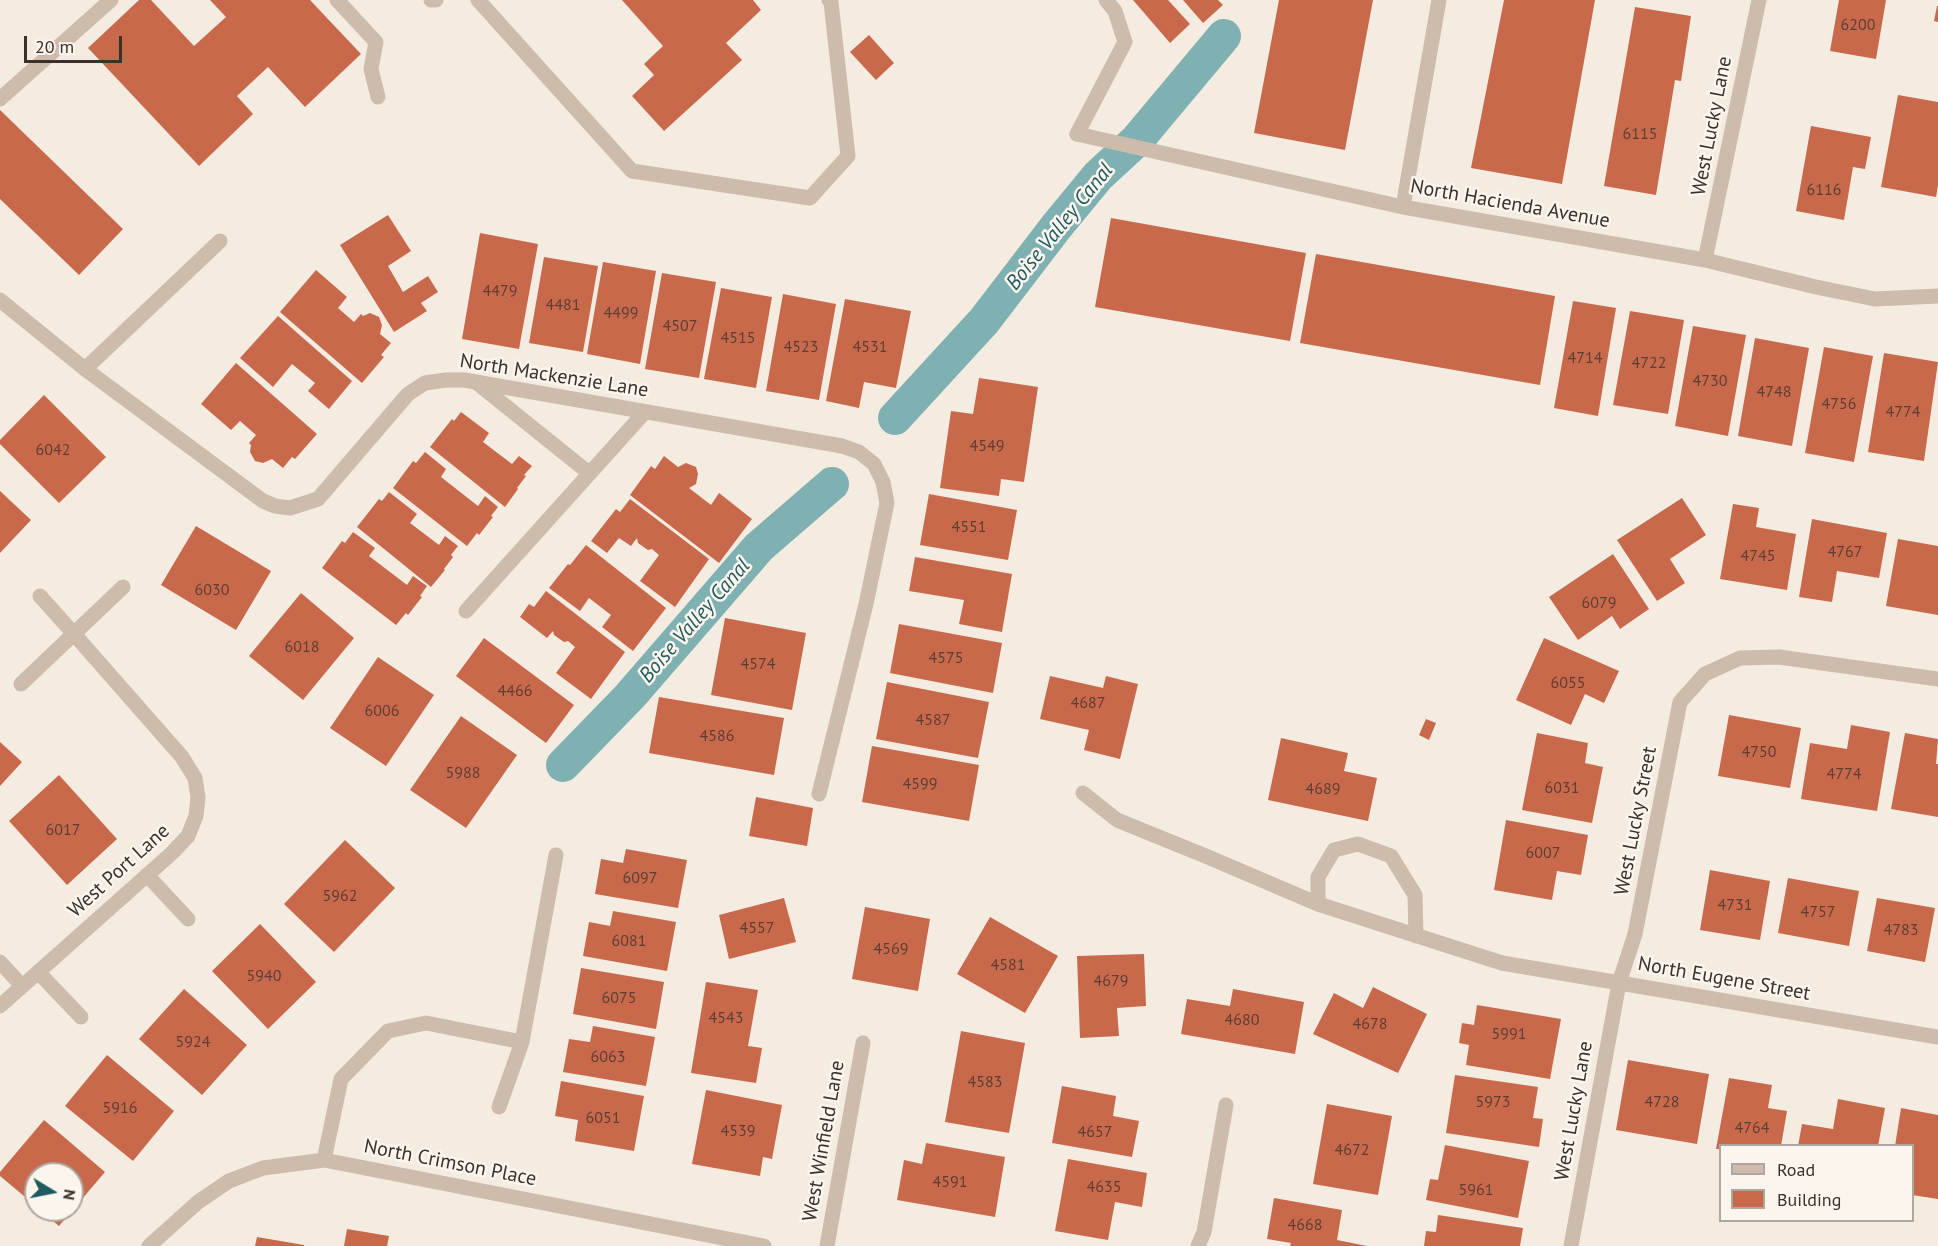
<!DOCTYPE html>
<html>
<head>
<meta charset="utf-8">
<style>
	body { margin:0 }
	#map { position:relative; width:1938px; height:1246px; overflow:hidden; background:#f4ebe1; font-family:"PT Sans",sans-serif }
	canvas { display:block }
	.legend { position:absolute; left:1719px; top:1144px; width:195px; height:78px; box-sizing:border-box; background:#fbf5ee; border:2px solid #aea6a0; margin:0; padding:8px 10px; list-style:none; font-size:18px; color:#3b302b }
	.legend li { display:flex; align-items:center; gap:12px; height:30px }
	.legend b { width:30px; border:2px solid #aea6a0 }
	.north { position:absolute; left:24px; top:1162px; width:60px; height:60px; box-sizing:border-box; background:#fbf5ee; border:2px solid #aea6a0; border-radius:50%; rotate:100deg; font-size:16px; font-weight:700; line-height:24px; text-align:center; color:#3b302b }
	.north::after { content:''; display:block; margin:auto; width:21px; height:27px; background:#1f5a5e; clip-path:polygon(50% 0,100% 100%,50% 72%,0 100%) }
	.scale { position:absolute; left:24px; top:36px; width:98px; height:27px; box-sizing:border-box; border:3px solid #3b302b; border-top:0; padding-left:8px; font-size:18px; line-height:21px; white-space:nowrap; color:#3b302b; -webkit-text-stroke:4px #fbf5ee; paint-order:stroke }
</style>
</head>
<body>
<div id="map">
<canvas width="1938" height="1246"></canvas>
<ul class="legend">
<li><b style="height:8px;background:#cdbbac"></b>Road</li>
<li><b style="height:16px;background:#c8694b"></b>Building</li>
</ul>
<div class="north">N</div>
<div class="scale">20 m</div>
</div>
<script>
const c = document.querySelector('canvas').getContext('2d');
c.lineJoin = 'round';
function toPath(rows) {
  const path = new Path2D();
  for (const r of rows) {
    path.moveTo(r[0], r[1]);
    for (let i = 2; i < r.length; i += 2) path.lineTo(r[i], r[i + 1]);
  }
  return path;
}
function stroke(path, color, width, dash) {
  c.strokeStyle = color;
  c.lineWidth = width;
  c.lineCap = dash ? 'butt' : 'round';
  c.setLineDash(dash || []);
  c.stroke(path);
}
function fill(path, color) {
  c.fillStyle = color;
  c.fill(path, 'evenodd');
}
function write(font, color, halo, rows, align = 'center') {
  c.font = font + ' "PT Sans",sans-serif';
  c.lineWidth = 5;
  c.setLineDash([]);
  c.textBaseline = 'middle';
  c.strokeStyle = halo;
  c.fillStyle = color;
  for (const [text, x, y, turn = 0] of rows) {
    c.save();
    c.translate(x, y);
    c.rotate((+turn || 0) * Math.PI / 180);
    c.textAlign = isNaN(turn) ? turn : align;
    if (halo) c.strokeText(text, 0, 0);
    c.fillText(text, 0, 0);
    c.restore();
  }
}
const canal = toPath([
	[895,418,984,321,1056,227,1098,176,1137,140,1224,36],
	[563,765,630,696,759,547,832,484]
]);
const building = toPath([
	[139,0,151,0,194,46,226,17,210,0,310,0,361,54,305,107,268,67,237,96,253,114,199,166,88,48],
	[622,0,753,0,761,10,726,43,742,60,664,131,632,96,654,75,644,64,663,46],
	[1133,0,1168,0,1190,24,1170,43],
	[1183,0,1218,0,1223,5,1203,23],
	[1279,0,1373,0,1345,150,1254,133],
	[1504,0,1595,0,1562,184,1471,168],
	[1839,0,1886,0,1876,59,1830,51],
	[1937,6,1938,6,1938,22,1934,21],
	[1635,7,1691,16,1681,81,1675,80,1656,195,1604,186],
	[869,35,894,63,876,80,850,52],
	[1898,95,1938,102,1938,185,1936,197,1881,187],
	[0,110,123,229,79,275,0,199],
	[1811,126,1871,137,1865,169,1853,167,1844,220,1796,211],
	[388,215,411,251,388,266,403,292,428,276,438,292,421,303,427,311,394,332,340,245],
	[1111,218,1306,253,1290,341,1095,307],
	[480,233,538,244,519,349,462,339],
	[1316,254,1555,296,1540,385,1300,343],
	[544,257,598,266,583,352,529,343],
	[603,262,656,271,640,364,587,354],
	[316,270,347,297,338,308,354,322,361,314,363,316,370,313,379,317,382,325,380,334,391,343,381,355,384,357,362,383,280,312],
	[662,273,716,282,699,378,645,369],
	[721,288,772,297,756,388,704,379],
	[783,294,836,304,819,400,766,391],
	[845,299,911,311,896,388,864,382,859,408,826,401],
	[1573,301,1616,308,1598,416,1554,408],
	[1630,311,1684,320,1668,414,1613,405],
	[278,316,352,381,329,409,308,391,315,383,292,364,273,387,240,358],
	[1693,326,1746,335,1728,436,1675,426],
	[1755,338,1809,348,1792,446,1738,436],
	[1824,347,1873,356,1854,462,1805,453],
	[1884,353,1938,362,1924,461,1868,452],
	[236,363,317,434,295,459,292,457,283,468,272,459,263,463,255,461,250,452,251,445,249,443,256,435,240,421,231,430,201,404],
	[979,378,1038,387,1024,482,1001,479,999,496,940,488,951,411,973,414],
	[44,395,106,457,59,503,0,444,0,440],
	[461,412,489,433,483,442,512,464,519,456,532,466,524,475,526,476,517,488,518,489,505,507,430,447,452,419,454,421],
	[425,452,446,469,441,477,478,506,485,496,498,507,491,516,493,517,479,535,477,533,467,546,393,488,413,461,416,463],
	[664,456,678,467,686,463,696,467,698,474,696,484,689,488,711,505,719,493,752,519,719,563,630,495,651,466,655,469],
	[0,491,31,520,0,553],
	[389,492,417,514,410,523,439,545,445,536,458,546,451,555,453,557,444,569,445,570,431,587,357,527,379,499,382,501],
	[929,494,1017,510,1008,560,920,545],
	[1682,498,1706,535,1670,559,1685,583,1657,601,1617,540],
	[630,499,709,559,675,607,640,581,659,555,652,549,648,550,638,543,637,538,631,546,619,538,607,553,591,541,616,509,620,512],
	[1733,504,1759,508,1756,527,1796,534,1787,590,1720,579],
	[1812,519,1887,533,1879,578,1837,571,1832,602,1799,597],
	[196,526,271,571,236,630,161,585],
	[353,532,375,548,369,556,407,585,413,576,427,586,420,596,422,597,408,615,406,613,396,625,322,568,342,541,345,543],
	[1898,539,1938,546,1938,615,1886,606],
	[586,545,666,608,633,651,602,627,611,615,589,598,580,611,549,588,568,564,570,565],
	[1613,554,1649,609,1620,629,1612,616,1578,640,1549,597],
	[915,557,1012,574,1002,632,959,624,964,600,909,591],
	[546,591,625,652,591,699,556,673,575,647,568,641,564,642,554,635,553,631,547,638,520,617,529,604,534,607],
	[301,593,354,638,303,700,249,656],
	[725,618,806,633,792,710,711,695],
	[899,624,1002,643,993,693,890,673],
	[484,638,574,705,546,743,456,676],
	[1544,638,1619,671,1604,703,1585,694,1571,725,1516,700],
	[378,657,434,695,386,766,330,728],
	[1050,676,1103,688,1106,676,1138,684,1120,759,1084,750,1089,730,1040,719],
	[887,682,989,702,978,758,876,739],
	[659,697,784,718,774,775,649,753],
	[1729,715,1801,728,1790,788,1718,776],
	[461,716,517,755,466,828,410,790],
	[1426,719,1436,723,1429,740,1419,735],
	[1851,725,1890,732,1877,811,1801,799,1810,743,1847,749],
	[1537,733,1588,743,1585,763,1603,767,1592,823,1522,810],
	[1905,733,1938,739,1936,764,1938,764,1938,817,1891,809],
	[1281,738,1348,753,1344,771,1377,778,1368,821,1268,800],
	[0,742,22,762,0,786],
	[872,746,979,765,969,821,862,802],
	[59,775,117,839,67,885,9,821],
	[756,797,813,808,807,846,749,836],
	[1506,820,1588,835,1581,875,1557,871,1552,900,1494,890],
	[345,840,395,888,334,952,284,904],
	[626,849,687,860,678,908,595,894,601,859,623,863],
	[1710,870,1770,881,1760,940,1700,930],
	[1788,878,1859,891,1849,946,1778,933],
	[784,898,796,942,729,959,719,915],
	[1877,898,1935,908,1925,962,1867,951],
	[865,907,930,919,918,991,852,979],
	[613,911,676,922,667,971,583,956,589,922,610,926],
	[990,917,1058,956,1025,1013,957,974],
	[260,924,316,982,268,1029,212,971],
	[1144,954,1146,1006,1117,1008,1119,1036,1080,1038,1077,956],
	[581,968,664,982,656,1029,573,1014],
	[706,982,758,990,748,1046,762,1048,756,1083,691,1073],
	[1373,987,1427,1014,1398,1073,1313,1034,1334,993,1363,1008],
	[184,989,247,1045,202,1095,139,1039],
	[1233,989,1304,1002,1295,1054,1181,1034,1187,999,1230,1006],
	[1477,1005,1561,1019,1550,1079,1466,1065,1469,1045,1459,1043,1462,1023,1474,1025],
	[593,1026,655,1037,646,1086,563,1072,569,1039,590,1042],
	[961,1031,1025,1043,1009,1133,945,1122],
	[107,1055,174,1111,133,1161,65,1106],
	[1628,1060,1709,1074,1697,1144,1616,1130],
	[1455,1075,1538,1087,1533,1118,1543,1119,1539,1147,1446,1133],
	[1729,1078,1772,1085,1768,1108,1787,1111,1781,1146,1720,1146,1720,1149,1716,1149],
	[561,1081,644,1096,634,1151,575,1141,578,1120,555,1116],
	[1062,1086,1116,1096,1113,1116,1139,1121,1132,1157,1052,1143],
	[706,1090,782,1105,772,1159,763,1157,760,1176,692,1164],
	[1838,1099,1885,1108,1878,1146,1798,1146,1802,1124,1833,1129],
	[1327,1104,1392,1116,1378,1195,1313,1184],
	[1901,1108,1938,1115,1938,1199,1912,1195,1912,1146,1895,1146],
	[44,1120,105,1172,59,1226,40,1210,72,1210,72,1174,36,1174,36,1206,0,1176,0,1172],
	[926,1143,1005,1157,995,1217,897,1200,904,1160,922,1164],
	[1445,1145,1529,1161,1518,1218,1426,1200,1430,1179,1438,1180],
	[1068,1159,1147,1173,1142,1207,1115,1202,1108,1240,1055,1231],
	[1274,1198,1342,1210,1337,1240,1367,1246,1290,1246,1291,1243,1267,1239],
	[1438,1215,1523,1228,1520,1246,1424,1246,1426,1231,1436,1232],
	[347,1229,389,1236,387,1246,344,1246],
	[257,1237,304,1245,304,1246,255,1246]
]);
const service = toPath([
	[337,0,376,42,371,69,378,97],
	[431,0,436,0],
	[478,0,632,171,810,198,848,156,831,2,829,0],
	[0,99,111,0],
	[1077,134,1125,42,1115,11,1106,0],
	[85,369,220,241],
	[477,383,589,473],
	[40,596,74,634],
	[466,611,644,413],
	[1083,793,1117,820,1208,857,1318,904,1502,963],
	[147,875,188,919],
	[1318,904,1318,877,1334,850,1358,844,1391,856,1415,895,1416,936],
	[0,962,22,986],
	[38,972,81,1017]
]);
const minor = toPath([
	[1077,134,1403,207,1705,260,1816,287,1875,299,1938,296],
	[1403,207,1439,0],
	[1705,260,1759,0],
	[0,300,85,369,263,501,275,506,290,508,318,499,408,394,425,383,446,380,464,380,842,446,859,452,874,464,883,482,887,503,866,604,819,794],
	[21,684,123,587],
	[1502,963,1938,1037],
	[0,1006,172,853,188,836,196,816,198,797,195,778,182,757,74,634],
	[499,1107,522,1042,556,855],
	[324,1160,341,1079,388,1031,426,1023,522,1042],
	[149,1246,198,1202,229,1181,263,1168,324,1160,764,1246],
	[827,1246,863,1043],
	[1198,1246,1204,1232,1226,1105],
	[1571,1246,1619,983,1635,934,1680,702,1705,674,1740,658,1779,657,1938,679]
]);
const numberNames = [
	["6200",1858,25],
	["6115",1640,134],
	["6116",1824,190],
	["4479",500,291],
	["4481",563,305],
	["4499",621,313],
	["4507",680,326],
	["4515",738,338],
	["4523",801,347],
	["4531",870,347],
	["4714",1585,358],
	["4722",1649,363],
	["4730",1710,381],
	["4748",1774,392],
	["4756",1839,404],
	["4774",1903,412],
	["4549",987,446],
	["6042",53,450],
	["4551",969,527],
	["4767",1845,552],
	["4745",1758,556],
	["6030",212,590],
	["6079",1599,603],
	["6018",302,647],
	["4575",946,658],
	["4574",758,664],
	["6055",1568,683],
	["4466",515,691],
	["4687",1088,703],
	["6006",382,711],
	["4587",933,720],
	["4586",717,736],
	["4750",1759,752],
	["5988",463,773],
	["4774",1844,774],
	["4599",920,784],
	["6031",1562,788],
	["4689",1323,789],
	["6017",63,830],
	["6007",1543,853],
	["6097",640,878],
	["5962",340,896],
	["4731",1735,905],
	["4757",1818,912],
	["4557",757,928],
	["4783",1901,930],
	["6081",629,941],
	["4569",891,949],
	["4581",1008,965],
	["5940",264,976],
	["4679",1111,981],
	["6075",619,998],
	["4543",726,1018],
	["4680",1242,1020],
	["4678",1370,1024],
	["5991",1509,1034],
	["5924",193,1042],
	["6063",608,1057],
	["4583",985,1082],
	["5973",1493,1102],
	["4728",1662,1102],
	["5916",120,1108],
	["6051",603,1118],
	["4764",1752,1128],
	["4539",738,1131],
	["4657",1095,1132],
	["4672",1352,1150],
	["4591",950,1182],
	["4635",1104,1187],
	["5961",1476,1190],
	["4668",1305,1225]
];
const streetNames = [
	["West Lucky Lane",1712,126,-79],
	["North Hacienda Avenue",1510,204,10],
	["North Mackenzie Lane",554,376,9],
	["West Lucky Street",1636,821,-79],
	["West Port Lane",119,871,-42],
	["North Eugene Street",1724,979,10],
	["West Lucky Lane",1574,1111,-80],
	["West Winfield Lane",824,1141,-80],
	["North Crimson Place",450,1163,11]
];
const waterNames = [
	["Boise Valley Canal",1060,227,-51],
	["Boise Valley Canal",695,621,-49]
];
stroke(canal, '#7fb0b2', 34);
fill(building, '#c8694b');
stroke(service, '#cdbbac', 15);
stroke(minor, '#cdbbac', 15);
write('16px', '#5e3e33', null, numberNames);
write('20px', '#3b302b', '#fbf5ee', streetNames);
write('italic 21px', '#1f5a5e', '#fbf5ee', waterNames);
</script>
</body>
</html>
